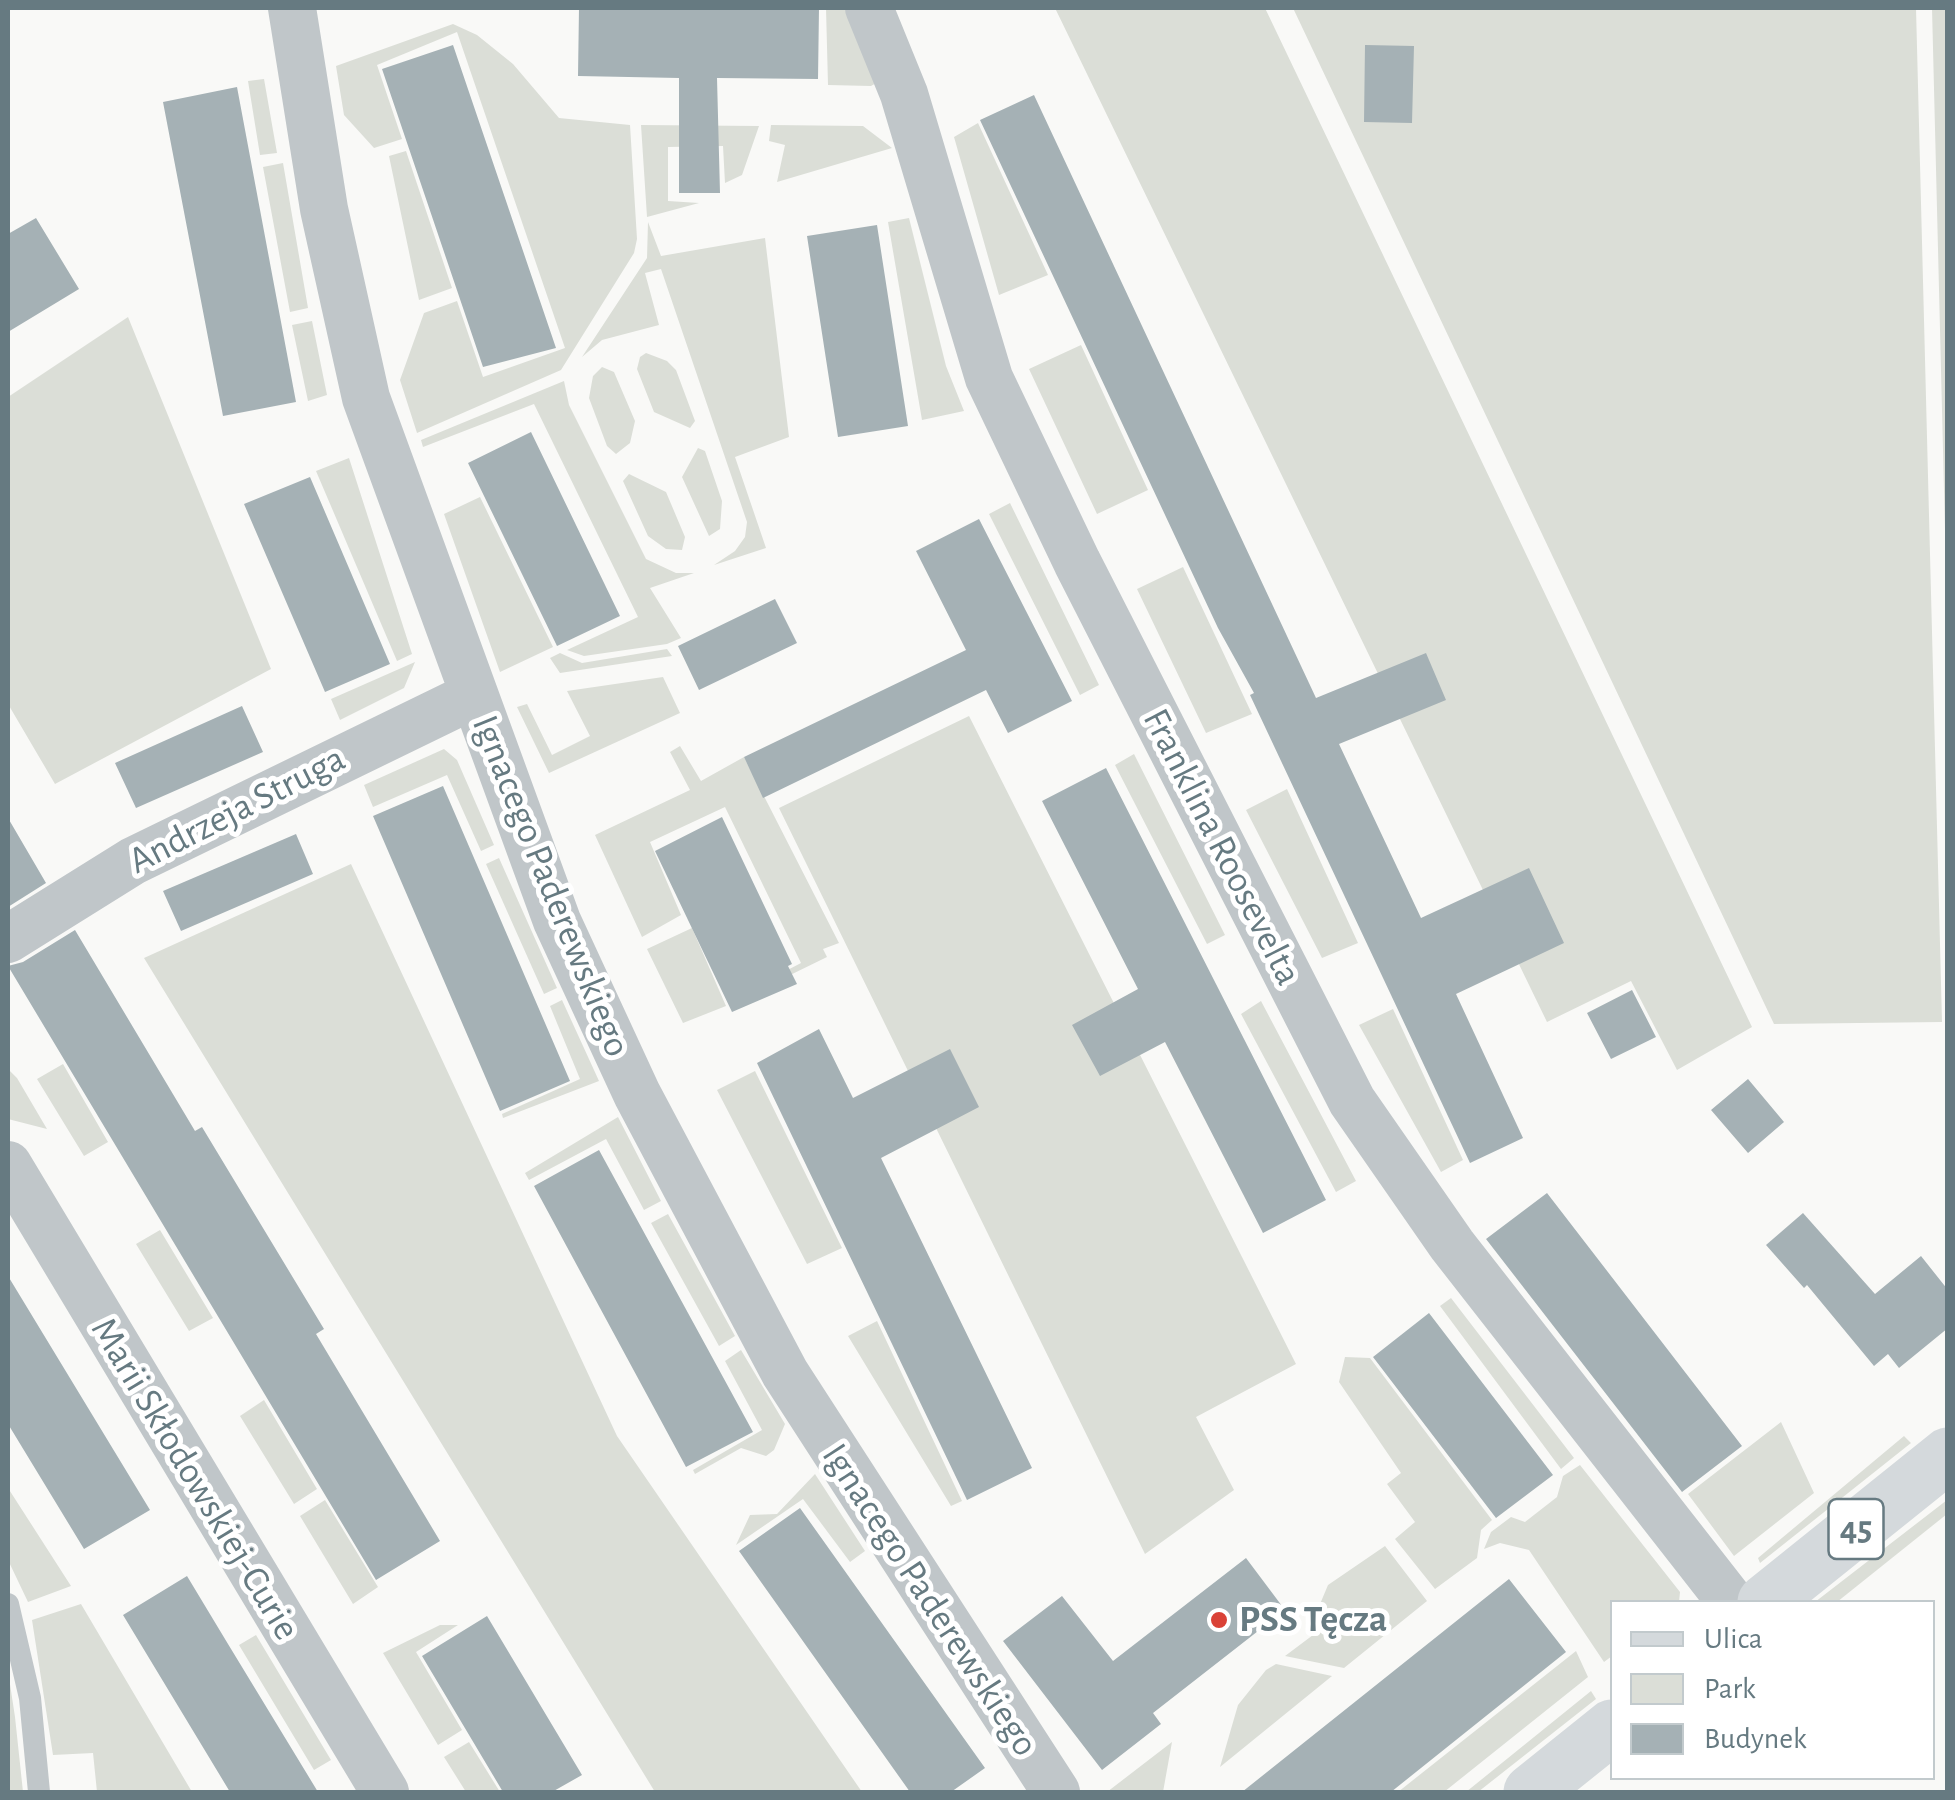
<!DOCTYPE html>
<html>
<head>
<meta charset="utf-8">
<style>
	body { margin:0 }
	#map { position:relative; width:1955px; height:1800px; overflow:hidden; background:#f9f9f7; font-family:"Alegreya Sans",sans-serif }
	canvas { display:block }
	.frame { position:absolute; inset:0; border:10px solid #667a81; pointer-events:none }
	.legend { position:absolute; left:1610px; top:1600px; width:325px; height:180px; box-sizing:border-box; background:#fff; border:2px solid #c2cacd; margin:0; padding:12px 18px; list-style:none; font-size:30px; color:#667a81 }
	.legend li { display:flex; align-items:center; gap:20px; height:50px }
	.legend b { width:50px; border:2px solid #c2cacd }
</style>
</head>
<body>
<div id="map">
<canvas width="1955" height="1800"></canvas>
<div class="frame"></div>
<ul class="legend">
<li><b style="height:12px;background:#d4d9dc"></b>Ulica</li>
<li><b style="height:28px;background:#dbded7"></b>Park</li>
<li><b style="height:28px;background:#a5b1b5"></b>Budynek</li>
</ul>
</div>
<script>
const c = document.querySelector('canvas').getContext('2d');
c.lineJoin = 'round';
function fill(path, color) {
  c.fillStyle = color;
  c.fill(path, 'evenodd');
}
function toPath(rows) {
  const path = new Path2D();
  for (const r of rows) {
    path.moveTo(r[0], r[1]);
    for (let i = 2; i < r.length; i += 2) path.lineTo(r[i], r[i + 1]);
  }
  return path;
}
function stroke(path, color, width, dash) {
  c.strokeStyle = color;
  c.lineWidth = width;
  c.lineCap = dash ? 'butt' : 'round';
  c.setLineDash(dash || []);
  c.stroke(path);
}
function write(font, color, halo, rows, align = 'center') {
  c.font = font + ' "Alegreya Sans",sans-serif';
  c.lineWidth = 10;
  c.setLineDash([]);
  c.textBaseline = 'middle';
  c.strokeStyle = halo;
  c.fillStyle = color;
  for (const [text, x, y, turn = 0] of rows) {
    c.save();
    c.translate(x, y);
    c.rotate((+turn || 0) * Math.PI / 180);
    c.textAlign = isNaN(turn) ? turn : align;
    if (halo) c.strokeText(text, 0, 0);
    c.fillText(text, 0, 0);
    c.restore();
  }
}
const green = toPath([
	[826,8,847,8,878,82,871,86,828,85],
	[1055,8,1265,8,1752,1027,1677,1070,1631,981,1547,1022],
	[1293,8,1916,8,1942,1022,1774,1024],
	[1932,8,1948,8,1947,611],
	[453,24,477,35,513,64,559,118,630,125,637,239,634,253,561,370,417,433,400,380,424,313,457,301,483,377,565,348,457,32,377,65,402,139,374,148,344,115,336,66],
	[264,79,277,153,260,155,248,81],
	[978,123,1048,275,999,295,954,137],
	[641,125,759,126,742,175,725,183,723,146,668,147,668,201,699,203,647,217],
	[771,125,863,126,892,148,777,182,785,145,769,141],
	[406,151,452,288,419,300,389,156],
	[283,163,308,308,290,312,263,167],
	[909,218,946,366,964,411,922,420,888,222],
	[648,222,661,256,765,238,789,437,735,457,766,548,714,565,735,551,745,537,747,522,661,269,645,273,659,325,602,340,582,357,647,258],
	[128,317,271,669,55,784,8,704,8,397],
	[312,321,327,395,308,401,292,325],
	[1081,345,1148,490,1097,514,1029,369],
	[646,353,667,361,676,370,695,421,690,428,654,412,637,369,640,357],
	[602,367,614,372,635,421,630,443,616,454,607,446,589,398,593,376],
	[564,381,569,405,646,559,676,573,694,573,650,588,681,638,667,644,584,656,567,650,638,617,534,404,423,447,421,440],
	[698,448,705,451,722,501,720,529,709,536,682,477],
	[349,458,412,654,397,661,316,471],
	[629,474,666,492,685,537,682,550,666,549,648,536,623,481],
	[480,497,553,647,500,672,444,514],
	[1010,503,1099,685,1080,695,989,514],
	[1183,567,1252,714,1206,733,1137,589],
	[667,649,672,656,560,673,550,658,560,653,582,663],
	[415,662,404,688,340,720,331,699],
	[663,677,680,713,549,773,517,707,527,704,552,755,590,736,567,691],
	[969,716,1296,1364,1196,1417,1234,1490,1145,1554,779,808],
	[680,746,701,781,744,757,839,943,823,949,827,957,735,1002,732,999,801,963,725,807,650,842,681,915,642,937,595,835,690,790,670,752],
	[444,749,457,760,494,845,481,851,447,775,373,807,364,785],
	[1134,754,1225,935,1207,944,1115,765],
	[1287,789,1358,943,1322,958,1246,810],
	[499,858,557,988,544,994,486,864],
	[351,864,617,1436,862,1792,655,1792,144,958],
	[692,928,726,1006,683,1023,647,949],
	[562,1000,599,1081,503,1118,502,1114,580,1079,550,1006],
	[1261,1001,1356,1181,1336,1192,1241,1014],
	[1393,1009,1463,1160,1441,1172,1359,1025],
	[63,1064,108,1142,84,1156,37,1079],
	[8,1069,17,1078,47,1129,8,1119],
	[755,1071,842,1248,807,1264,717,1090],
	[618,1117,661,1201,644,1210,606,1139,529,1180,525,1173],
	[668,1214,735,1336,719,1346,651,1223],
	[160,1230,213,1318,189,1331,136,1244],
	[1451,1298,1574,1458,1561,1469,1440,1306],
	[877,1321,962,1501,951,1506,848,1336],
	[741,1350,785,1424,774,1450,766,1456,741,1448,695,1474,693,1470,762,1430,725,1361],
	[1345,1357,1370,1358,1492,1520,1481,1530,1477,1558,1435,1589,1395,1539,1415,1522,1387,1484,1401,1473,1339,1382],
	[264,1400,317,1489,294,1504,240,1416],
	[1781,1422,1814,1493,1734,1556,1688,1494],
	[1904,1436,1911,1443,1760,1563,1758,1558],
	[1580,1465,1680,1592,1679,1602,1612,1602,1612,1656,1604,1662,1529,1550,1500,1543,1484,1549,1491,1532,1511,1517,1525,1522,1557,1497,1563,1476],
	[815,1474,865,1551,850,1562,803,1499,736,1545,750,1515,777,1514],
	[8,1488,71,1586,28,1602,8,1560],
	[325,1500,378,1587,353,1604,300,1516],
	[1947,1500,1947,1514,1837,1602,1815,1602],
	[1385,1546,1427,1601,1344,1668,1285,1656,1313,1635,1310,1628,1328,1585],
	[81,1604,192,1792,97,1792,93,1753,53,1755,32,1620],
	[440,1625,458,1625,416,1652,462,1730,438,1745,383,1653],
	[256,1635,331,1760,314,1770,239,1645],
	[1576,1651,1588,1677,1444,1792,1398,1792],
	[1276,1664,1332,1676,1220,1767,1238,1705,1266,1670],
	[8,1671,15,1717,23,1792,8,1792],
	[1591,1691,1596,1699,1478,1792,1466,1792],
	[469,1742,500,1792,466,1792,444,1757],
	[1172,1742,1163,1792,1107,1792]
]);
const building = toPath([
	[579,8,819,8,818,79,717,78,720,193,679,193,679,78,578,76],
	[453,45,556,348,483,367,382,69],
	[1365,45,1414,46,1412,123,1364,122],
	[237,87,296,402,223,416,163,102],
	[1034,95,1316,698,1426,653,1446,700,1339,744,1421,918,1529,868,1564,943,1456,994,1523,1138,1470,1163,1250,695,1254,693,1218,628,980,120],
	[36,218,79,289,8,332,8,234],
	[877,225,908,426,838,437,807,236],
	[531,432,620,616,557,646,468,463],
	[310,477,390,664,325,692,244,504],
	[979,519,1072,701,1008,733,986,690,763,798,744,757,966,650,916,551],
	[775,599,797,643,699,690,678,646],
	[242,706,263,752,136,808,115,763],
	[1106,768,1326,1200,1263,1233,1165,1042,1100,1076,1072,1025,1138,989,1042,801],
	[443,786,570,1081,500,1111,373,816],
	[722,817,792,964,788,966,797,984,732,1012,655,851],
	[8,818,46,883,8,907],
	[296,834,313,874,181,931,163,891],
	[75,930,195,1131,202,1127,324,1329,316,1334,440,1541,376,1580,8,966,23,962],
	[1632,990,1656,1037,1611,1059,1587,1013],
	[819,1029,853,1098,950,1049,979,1107,881,1158,1032,1468,967,1500,757,1063],
	[1748,1079,1784,1122,1748,1153,1711,1110],
	[599,1150,753,1432,686,1467,534,1186],
	[1547,1193,1742,1446,1682,1492,1486,1239],
	[1803,1213,1875,1294,1921,1256,1948,1290,1948,1328,1899,1368,1888,1354,1874,1366,1807,1285,1804,1288,1766,1245],
	[8,1276,150,1510,84,1549,8,1424],
	[1429,1313,1553,1475,1496,1518,1373,1357],
	[800,1508,985,1768,951,1792,910,1792,739,1551],
	[1246,1558,1285,1610,1153,1713,1161,1724,1102,1770,1003,1641,1062,1596,1113,1661],
	[187,1576,228,1644,318,1792,230,1792,123,1615],
	[1509,1579,1566,1652,1391,1792,1242,1792],
	[487,1616,582,1775,552,1792,503,1792,422,1656]
]);
const service = toPath([
	[8,1604,30,1698,39,1792]
]);
const minor = toPath([
	[292,8,324,209,366,398,557,921,637,1094,785,1373,1056,1792],
	[869,8,904,94,989,378,1077,562,1352,1101,1452,1245,1731,1602],
	[8,939,133,861,474,695],
	[8,1165,385,1792]
]);
const primary = toPath([
	[1765,1602,1948,1455],
	[1531,1792,1612,1727]
]);
const markers = [
	[1219,1620,10,"#da4237"]
];
const shields = [
	[1856,1529,55]
];
const shieldNames = [
	["45",1856,1529]
];
const streetNames = [
	["Andrzeja Struga",237,810,-27],
	["Franklina Roosevelta",1222,847,63],
	["Ignacego Paderewskiego",551,886,68],
	["Marii Skłodowskiej-Curie",195,1479,59],
	["Ignacego Paderewskiego",930,1600,57]
];
const poiNames = [
	["PSS Tęcza",1239,1620]
];
fill(green, '#dbded7');
fill(building, '#a5b1b5');
stroke(service, '#c0c6c9', 22);
stroke(minor, '#c0c6c9', 48);
stroke(primary, '#d4d9dc', 55);
for (const [x, y, r, color] of markers) {
  const dot = new Path2D();
  dot.arc(x, y, r, 0, 2 * Math.PI);
  c.fillStyle = color;
  c.fill(dot);
  stroke(dot, '#fff', 4);
}
for (const [x, y, w] of shields) {
  const box = new Path2D();
  box.roundRect(x - w / 2, y - 30, w, 60, 8);
  c.fillStyle = '#fff';
  c.fill(box);
  stroke(box, '#667a81', 2.5);
}
write('bold 35px', '#667a81', null, shieldNames);
write('38px', '#667a81', '#fff', streetNames);
write('bold 38px', '#667a81', '#fff', poiNames, 'left');
</script>
</body>
</html>
